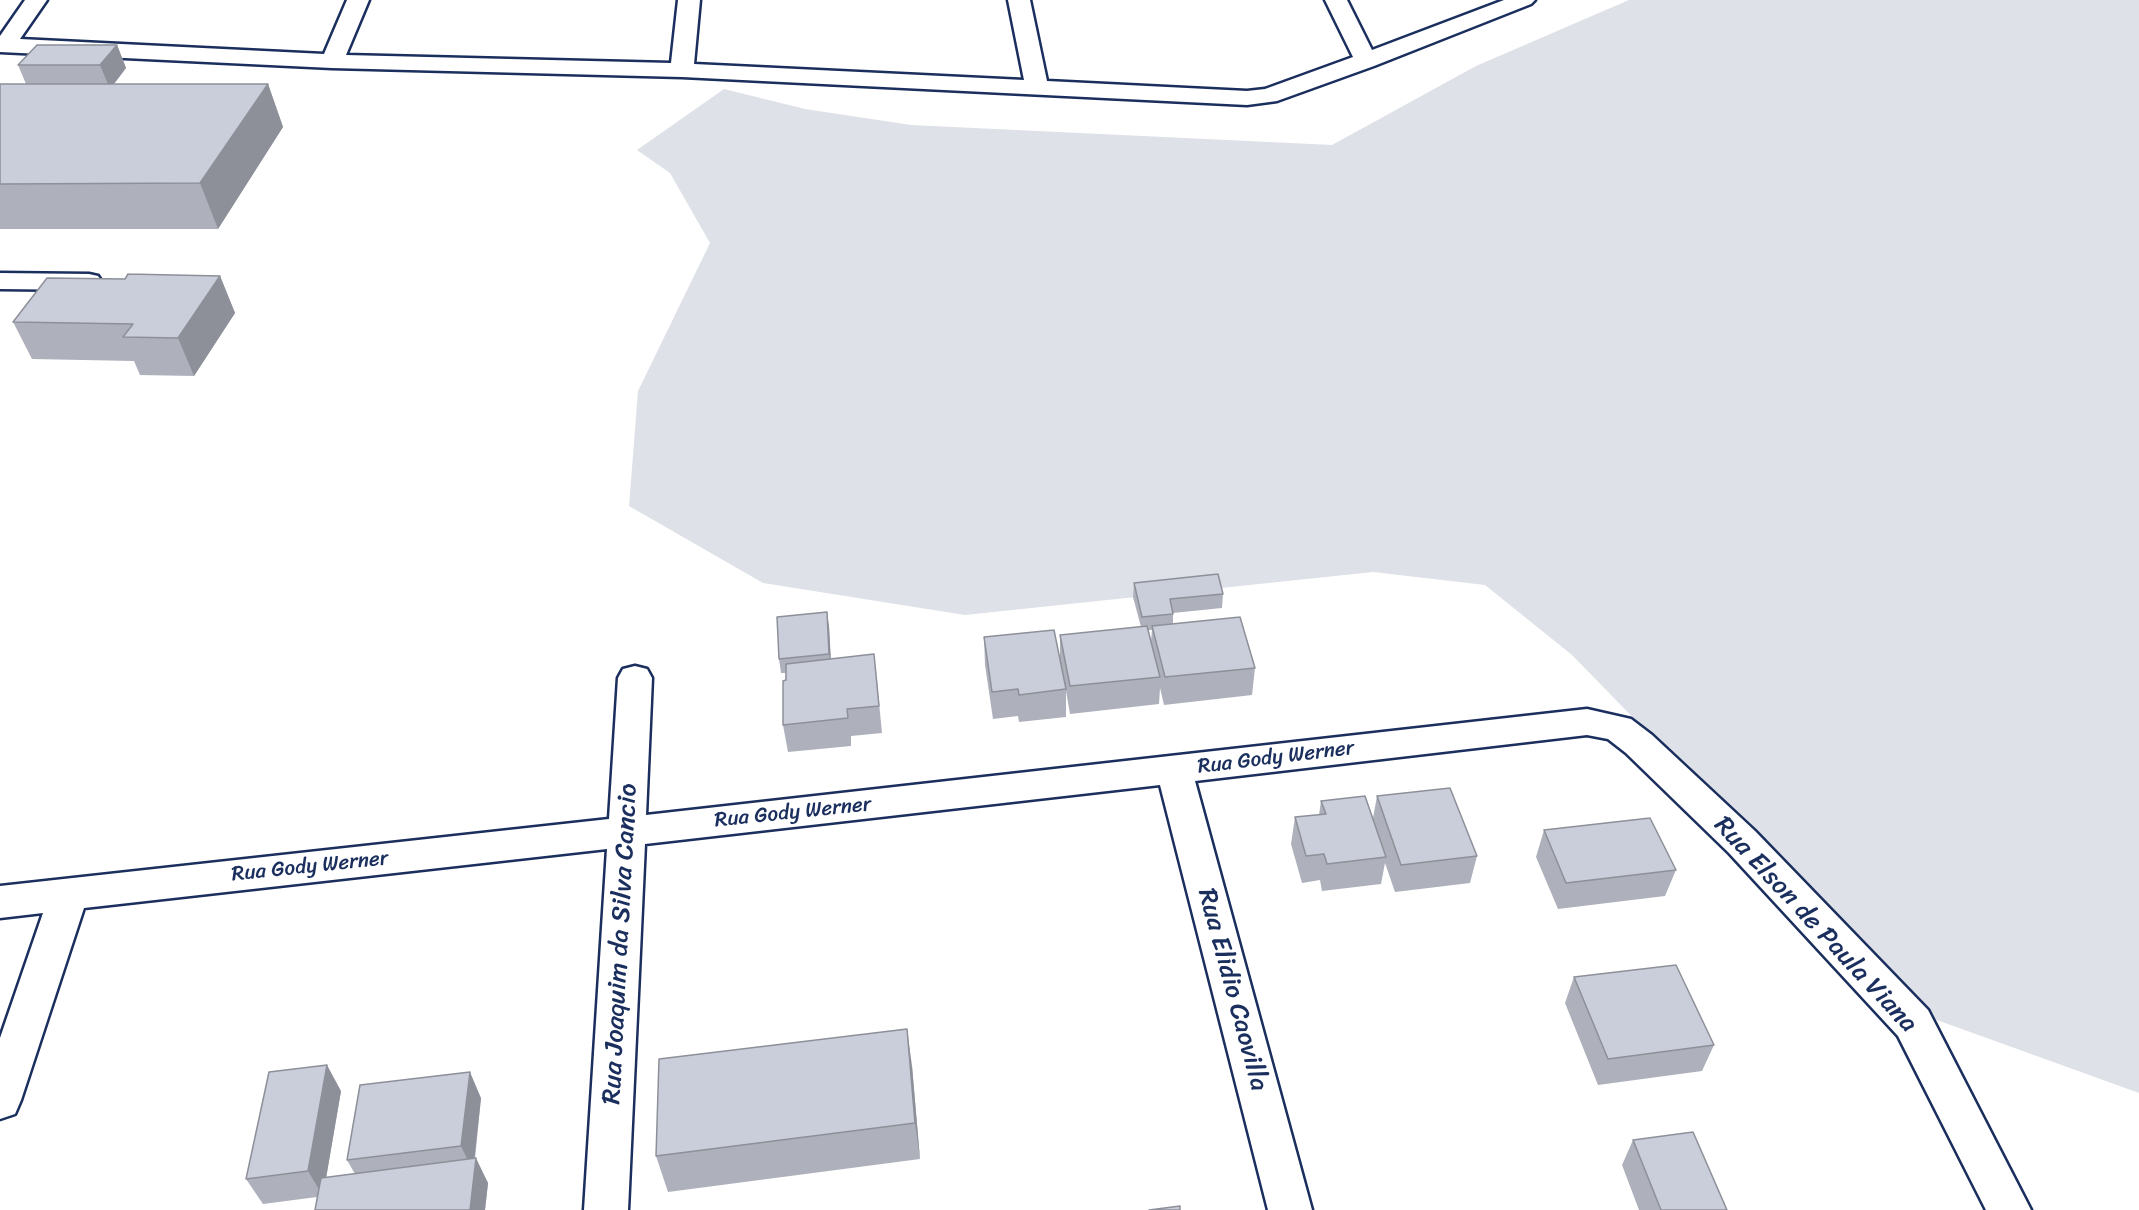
<!DOCTYPE html>
<html>
<head>
<meta charset="utf-8">
<style>
	body { margin:0 }
	canvas { display:block; background:#fff }
</style>
</head>
<body>
<canvas width="2139" height="1210"></canvas>
<script>
const c = document.querySelector('canvas').getContext('2d');
c.lineJoin = 'round';
function fill(path, color) {
  c.fillStyle = color;
  c.fill(path, 'evenodd');
}
function toPath(rows) {
  const path = new Path2D();
  for (const r of rows) {
    path.moveTo(r[0], r[1]);
    for (let i = 2; i < r.length; i += 2) path.lineTo(r[i], r[i + 1]);
  }
  return path;
}
function stroke(path, color, width, dash) {
  c.strokeStyle = color;
  c.lineWidth = width;
  c.lineCap = dash ? 'butt' : 'round';
  c.setLineDash(dash || []);
  c.stroke(path);
}
function write(font, color, halo, rows, align = 'center') {
  c.font = font + ' Sriracha,sans-serif';
  c.lineWidth = 4.5;
  c.setLineDash([]);
  c.textBaseline = 'middle';
  c.strokeStyle = halo;
  c.fillStyle = color;
  for (const [text, x, y, turn = 0] of rows) {
    c.save();
    c.translate(x, y);
    c.rotate((+turn || 0) * Math.PI / 180);
    c.textAlign = isNaN(turn) ? turn : align;
    if (halo) c.strokeText(text, 0, 0);
    c.fillText(text, 0, 0);
    c.restore();
  }
}
const green = toPath([
	[1629,0,2139,0,2139,1093,1923,1015,1572,655,1485,585,1373,572,965,615,763,583,629,506,638,391,710,243,670,173,637,150,724,89,805,109,911,125,1332,145,1476,66]
]);
const minor = toPath([
	[25,0,47,0,20,39,324,54,347,0,369,0,346,55,671,63,678,0,700,0,694,64,1024,80,1008,0,1030,0,1047,81,1247,91,1265,89,1353,57,1325,0,1347,0,1372,50,1504,0,1535,0,1531,4,1374,66,1277,101,1247,105,682,77,332,68,0,52,0,36,25,0],
	[0,273,89,274,98,276,102,282,98,288,89,290,0,289,0,273],
	[635,666,647,669,652,678,646,815,1587,709,1631,719,1652,735,1755,831,1928,1010,2031,1210,1986,1210,1898,1036,1729,853,1626,753,1608,739,1587,735,1195,781,1312,1210,1268,1210,1160,785,645,844,628,1210,584,1210,607,849,84,908,21,1100,15,1114,0,1119,0,1038,43,913,0,918,0,886,609,819,618,678,623,669,635,666]
]);
const wall = toPath([
	[117,45,126,68,114,84,268,84,283,127,218,229,0,229,0,84,26,84,18,65],
	[220,276,235,313,194,376,140,375,134,361,32,359,13,322,125,279],
	[1134,583,1223,594,1222,608,1173,613,1173,624,1255,668,1252,695,1164,705,1160,688,1159,704,1070,714,1066,691,1066,717,1019,722,1018,716,993,719,985,665,984,637,1060,661,1060,635,1141,627,1133,597],
	[1148,630,1152,630,1151,641],
	[829,626,831,659,877,682,882,733,851,736,851,746,788,752,783,725,786,673,781,673,779,659],
	[1377,796,1477,856,1470,883,1395,892,1385,863,1381,884,1322,891,1320,880,1302,883,1291,844,1295,817,1319,815,1321,801,1373,818],
	[1544,830,1676,870,1665,896,1558,909,1536,857],
	[1574,977,1714,1045,1702,1071,1598,1085,1565,1003],
	[912,1066,920,1159,668,1192,656,1156],
	[341,1091,326,1178,355,1174,347,1160,481,1098,475,1159,488,1183,485,1210,315,1210,317,1197,263,1204,246,1179],
	[1633,1140,1727,1210,1639,1210,1622,1165]
]);
const shadedWall = toPath([
	[117,45,126,68,110,89,100,65],
	[268,84,283,127,218,229,200,183],
	[220,276,235,313,194,376,178,338],
	[827,612,829,626,831,668,829,654],
	[907,1029,912,1066,920,1159,915,1123],
	[327,1065,341,1091,323,1196,308,1171],
	[470,1072,481,1098,473,1171,461,1146],
	[476,1158,488,1183,485,1210,470,1210]
]);
const building = toPath([
	[37,45,117,45,100,65,18,65,37,45],
	[0,84,268,84,200,183,0,184,0,84],
	[128,274,220,276,178,338,123,337,133,324,13,322,47,278,125,279,128,274],
	[1218,574,1223,594,1170,599,1173,614,1142,617,1134,583,1218,574],
	[827,612,829,654,779,659,777,617,827,612],
	[1240,617,1255,668,1165,677,1152,626,1240,617],
	[1147,626,1160,677,1070,686,1060,635,1147,626],
	[1054,630,1066,689,1019,695,1018,689,992,692,984,637,1054,630],
	[874,654,879,706,847,709,848,718,783,725,783,681,786,680,786,664,874,654],
	[1450,788,1477,856,1401,865,1377,796,1450,788],
	[1365,796,1386,857,1327,864,1324,854,1306,856,1295,817,1326,814,1321,801,1365,796],
	[1650,818,1676,870,1566,883,1544,830,1650,818],
	[1676,965,1714,1045,1608,1059,1574,977,1676,965],
	[907,1029,915,1123,656,1156,659,1059,907,1029],
	[327,1065,308,1171,246,1179,269,1072,327,1065],
	[470,1072,461,1146,347,1160,360,1085,470,1072],
	[1693,1132,1727,1210,1661,1210,1633,1140,1693,1132],
	[476,1158,470,1210,315,1210,321,1178,476,1158],
	[1180,1206,1180,1210,1149,1210,1180,1206]
]);
const streetNames = [
	["Rua Gody Werner",1276,758,-7],
	["Rua Gody Werner",793,813,-6],
	["Rua Gody Werner",310,867,-6]
];
const nearStreetnames = [
	["Rua Elson de Paula Viana",1815,925,47],
	["Rua Joaquim da Silva Cancio",621,944,-87],
	["Rua Elidio Caovilla",1232,990,75]
];
fill(green, '#dee1e7');
stroke(minor, '#1b2f5e', 5);
fill(minor, '#fff');
fill(wall, '#aeb1bb');
fill(shadedWall, '#8d9099');
fill(building, '#caceda');
stroke(building, '#8d9099', 1.5);
write('21px', '#1b2f5e', '#fff', streetNames);
write('26px', '#1b2f5e', '#fff', nearStreetnames);
</script>
</body>
</html>
